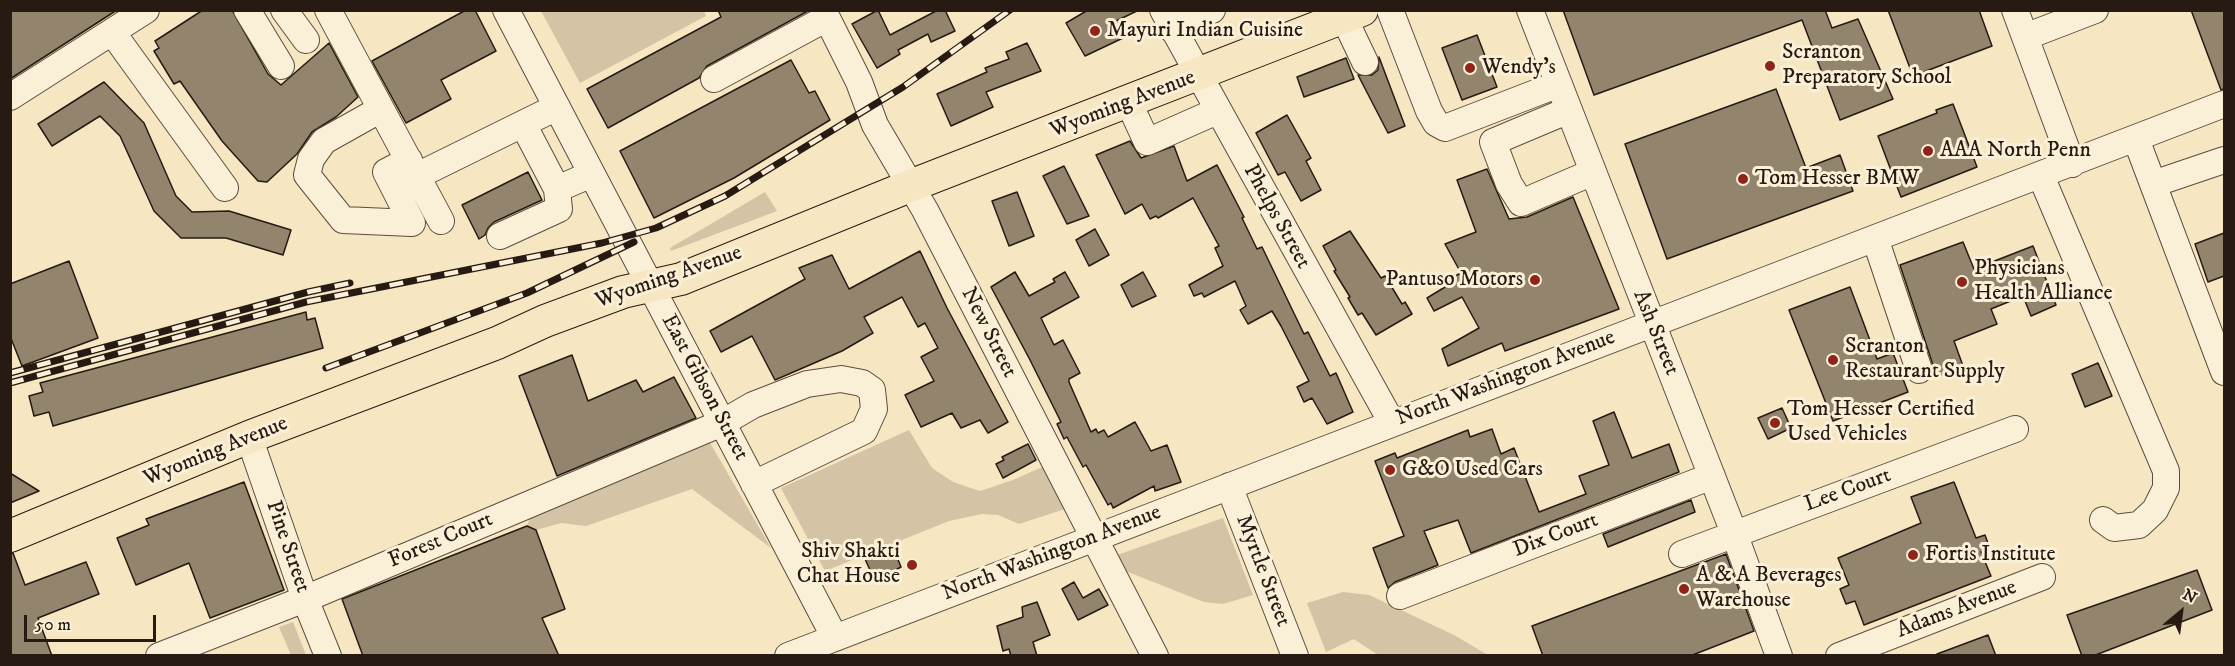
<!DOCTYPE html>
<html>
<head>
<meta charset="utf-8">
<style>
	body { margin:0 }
	#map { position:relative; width:2235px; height:666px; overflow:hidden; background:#f7e6c2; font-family:"IM FELL DW Pica",serif }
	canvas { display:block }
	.frame { position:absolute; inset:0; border:12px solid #271a13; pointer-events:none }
	.north { position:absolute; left:2151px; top:582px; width:60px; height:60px; -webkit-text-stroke:4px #faefd7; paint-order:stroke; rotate:29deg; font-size:16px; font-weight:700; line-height:24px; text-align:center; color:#271a13 }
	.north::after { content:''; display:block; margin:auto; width:21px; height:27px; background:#271a13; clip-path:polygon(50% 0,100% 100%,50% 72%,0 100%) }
	.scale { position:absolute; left:24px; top:615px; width:132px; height:27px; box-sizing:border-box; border:3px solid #271a13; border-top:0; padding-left:8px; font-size:18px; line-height:21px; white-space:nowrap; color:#271a13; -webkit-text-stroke:4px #faefd7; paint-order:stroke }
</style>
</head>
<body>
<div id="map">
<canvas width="2235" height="666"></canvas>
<div class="frame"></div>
<div class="north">N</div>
<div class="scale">50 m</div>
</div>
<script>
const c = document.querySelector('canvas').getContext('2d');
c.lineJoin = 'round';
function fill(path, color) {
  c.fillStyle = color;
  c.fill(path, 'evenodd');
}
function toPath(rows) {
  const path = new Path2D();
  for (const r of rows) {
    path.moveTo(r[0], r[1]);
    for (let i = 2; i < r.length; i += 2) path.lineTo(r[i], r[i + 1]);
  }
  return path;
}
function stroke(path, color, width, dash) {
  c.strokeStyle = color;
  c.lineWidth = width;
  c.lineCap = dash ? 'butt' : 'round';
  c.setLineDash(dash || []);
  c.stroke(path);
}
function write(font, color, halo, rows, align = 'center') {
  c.font = font + ' "IM FELL DW Pica",serif';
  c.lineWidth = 6;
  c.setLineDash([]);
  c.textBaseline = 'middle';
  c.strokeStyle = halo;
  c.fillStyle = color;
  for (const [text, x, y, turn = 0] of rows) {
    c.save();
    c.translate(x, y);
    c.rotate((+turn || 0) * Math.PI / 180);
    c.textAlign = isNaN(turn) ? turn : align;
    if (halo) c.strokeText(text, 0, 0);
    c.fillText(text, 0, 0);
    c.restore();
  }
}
const green = toPath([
	[704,11,706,16,580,83,541,11],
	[765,192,777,211,671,251,670,248],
	[909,430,932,468,953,482,980,491,1013,480,1049,464,1071,507,1019,524,998,515,982,514,949,521,825,571,781,488],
	[709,441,771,548,692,489,586,526,561,523,536,530,527,526,530,517],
	[1223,518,1253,595,1223,604,1204,602,1123,570,1117,555],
	[1343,592,1369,595,1454,635,1488,655,1378,655,1354,639,1326,652,1307,603],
	[293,622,306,655,307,655,291,655,279,627]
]);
const building = toPath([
	[10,10,117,10,10,79,10,10],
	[203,10,232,10,268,74,281,85,329,43,358,97,336,117,312,132,297,154,267,182,258,181,222,141,180,81,174,84,154,51,159,48,155,41,203,10],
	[466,10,475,10,496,51,441,80,451,99,406,123,372,61,466,10],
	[718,10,808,11,707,66,699,78,608,128,587,89,721,17,718,10],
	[878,10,890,35,938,10,945,10,955,31,931,42,928,34,898,50,900,54,877,68,852,24,878,10],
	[1088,10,1139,10,1116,21,1123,38,1085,56,1066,23,1088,10],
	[1563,10,1825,10,1832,28,1858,19,1893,99,1840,120,1802,20,1594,95,1563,10],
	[1888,10,1979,10,1992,46,1913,76,1888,10],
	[2191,10,2224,10,2224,89,2221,90,2191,10],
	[1477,35,1497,87,1462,100,1442,48,1477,35],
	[1027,43,1041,71,986,92,993,107,951,126,937,94,987,72,985,68,1009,59,1006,52,1027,43],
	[1379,57,1405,126,1388,133,1358,75,1372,75,1378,70,1379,57],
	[1346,58,1354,79,1304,97,1297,77,1346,58],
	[791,60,809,93,815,91,830,120,734,178,654,218,620,151,791,60],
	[104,82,144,123,176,196,192,212,229,211,291,230,283,255,226,238,181,238,154,211,120,136,100,116,52,146,38,124,104,82],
	[1776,89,1806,168,1840,155,1853,191,1667,259,1625,144,1776,89],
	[1953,104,1977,167,1901,197,1878,136,1937,113,1936,110,1953,104],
	[1287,115,1311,158,1306,161,1321,190,1301,201,1285,172,1278,175,1256,133,1287,115],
	[1130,141,1141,158,1174,146,1187,181,1217,165,1244,217,1242,218,1257,249,1262,247,1304,334,1308,332,1330,376,1336,373,1353,412,1327,424,1312,398,1304,402,1297,387,1309,381,1281,326,1272,311,1248,324,1240,310,1246,306,1235,281,1204,297,1202,293,1194,296,1189,285,1223,266,1215,248,1219,246,1193,198,1158,218,1156,216,1150,219,1142,204,1125,214,1096,155,1130,141],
	[1064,166,1089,216,1067,224,1043,176,1064,166],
	[1487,169,1509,219,1527,217,1573,197,1619,309,1505,351,1502,343,1448,366,1442,349,1479,328,1462,297,1434,311,1427,298,1455,281,1453,277,1461,273,1445,244,1476,232,1457,180,1487,169],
	[528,172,542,200,494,222,488,228,485,235,479,239,462,205,528,172],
	[1017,192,1034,236,1009,246,992,201,1017,192],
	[1095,229,1109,255,1089,266,1076,240,1095,229],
	[1350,231,1381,278,1385,276,1402,304,1405,302,1412,314,1376,335,1362,313,1358,315,1348,298,1350,297,1334,271,1336,270,1323,246,1350,231],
	[2224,233,2224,276,2208,282,2195,244,2224,233],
	[1963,242,1974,269,2033,246,2056,305,2031,316,2023,296,1991,309,1997,324,1954,341,1963,366,1934,378,1933,365,1900,265,1963,242],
	[920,251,947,308,1008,422,988,433,980,420,961,428,952,413,921,427,905,395,934,381,921,357,938,348,925,323,918,327,902,297,864,317,873,333,842,351,775,380,752,336,721,352,710,331,805,279,799,268,832,255,849,289,920,251],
	[69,261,98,338,22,366,10,336,10,284,69,261],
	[1015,272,1029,296,1055,282,1053,279,1065,272,1079,297,1041,318,1054,345,1063,340,1080,373,1069,379,1069,382,1091,432,1096,429,1098,433,1104,430,1108,437,1135,422,1151,451,1167,445,1181,482,1155,491,1154,486,1113,508,1111,503,1108,505,1086,465,1083,467,1067,437,1064,439,1057,424,1061,422,1029,358,991,287,1015,272],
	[1143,272,1156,296,1132,307,1121,285,1143,272],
	[1850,287,1877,359,1893,353,1908,392,1833,421,1789,310,1850,287],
	[306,312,307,320,315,318,323,348,53,426,49,412,34,416,29,396,43,392,40,383,306,312],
	[572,355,588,401,636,380,643,392,674,377,696,418,557,476,519,376,572,355],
	[2098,363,2112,396,2085,407,2072,374,2098,363],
	[1782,408,1791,428,1768,439,1758,418,1782,408],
	[1614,412,1632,458,1669,444,1679,472,1471,553,1458,520,1424,531,1438,565,1395,582,1388,588,1373,548,1404,536,1375,461,1395,453,1397,458,1468,430,1470,437,1492,429,1501,454,1514,448,1539,512,1586,494,1579,476,1609,465,1593,421,1614,412],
	[1028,444,1036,460,1003,478,996,464,1004,460,1002,457,1028,444],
	[10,473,39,491,10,503,10,473],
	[244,482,284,590,210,618,189,563,136,585,117,538,149,525,146,519,244,482],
	[1954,482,1976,538,1985,535,1990,549,1981,552,1991,576,1864,625,1855,601,1846,604,1840,589,1849,585,1838,558,1921,523,1911,497,1954,482],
	[1691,500,1695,512,1608,547,1603,534,1691,500],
	[527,526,536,530,565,609,542,618,559,656,363,656,342,599,527,526],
	[893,547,901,567,875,581,865,559,893,547],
	[13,553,25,585,86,562,99,594,38,618,52,656,10,656,10,554,13,553],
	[1726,554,1754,631,1690,656,1543,656,1532,626,1726,554],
	[2197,570,2212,610,2093,656,2082,656,2067,615,2197,570],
	[1074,582,1083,598,1099,589,1108,605,1078,620,1062,589,1074,582],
	[1037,602,1050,635,1033,642,1037,656,1011,656,1009,649,1003,651,997,626,1023,617,1022,607,1037,602],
	[1988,635,1996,656,1937,656,1937,654,1988,635]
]);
const minor = toPath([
	[247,10,281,66],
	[284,10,306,40],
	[328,10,441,221],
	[506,10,835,638],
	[823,10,859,82,875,125,925,210,1155,656],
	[1163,10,1392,423],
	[1390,10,1429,111,1436,123,1445,128,1559,84],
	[1530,10,1734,533,1779,656],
	[2015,10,2072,164],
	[1344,18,1365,62],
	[1173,30,1212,10],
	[112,32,225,188],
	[2025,37,2095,10],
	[714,79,827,18],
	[10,97,146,10],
	[1129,103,1147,142,1217,111],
	[381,109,324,141,311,159,307,175,343,220,412,223,386,172,409,160],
	[1569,110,1493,142,1509,184,1521,203,1593,172],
	[523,124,557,189,592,174],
	[2136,139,2224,372],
	[417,176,557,107],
	[2041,176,2166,471,2166,488,2155,510,2139,525,2114,528,2103,520],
	[2153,184,2224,160],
	[500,236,559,209,557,189],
	[1875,238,1919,370],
	[249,437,305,599,328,656],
	[1229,486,1295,656],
	[1682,554,2015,429],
	[1400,596,1712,476],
	[159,656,305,599,722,423,753,405,807,384,841,379,862,383,872,390,874,409,864,431,754,484],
	[788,656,2224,104],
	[1839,656,2042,577]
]);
const major = toPath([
	[10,536,249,437,497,343,545,321,623,292,681,279,910,186,1362,10]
]);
const rail = toPath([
	[326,368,527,293,634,242],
	[10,373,308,292,350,283],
	[10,383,306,302,602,243,656,228,725,196,903,87,1010,10]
]);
const markers = [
	[1095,31,6,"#8f2418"],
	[1770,66,6,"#8f2418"],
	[1470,68,6,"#8f2418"],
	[1928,151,6,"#8f2418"],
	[1743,179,6,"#8f2418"],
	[1535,280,6,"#8f2418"],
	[1962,282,6,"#8f2418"],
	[1833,360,6,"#8f2418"],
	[1775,423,6,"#8f2418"],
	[1390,470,6,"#8f2418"],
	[1913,555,6,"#8f2418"],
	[912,565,6,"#8f2418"],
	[1684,589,6,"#8f2418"]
];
const poiNames = [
	["Mayuri Indian Cuisine",1107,31],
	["Scranton",1782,53],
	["Preparatory School",1782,78],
	["Wendy's",1482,68],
	["AAA North Penn",1940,151],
	["Tom Hesser BMW",1755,179],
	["Physicians",1974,269],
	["Health Alliance",1974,294],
	["Pantuso Motors",1523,280,"right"],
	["Scranton",1845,347],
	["Restaurant Supply",1845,372],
	["Tom Hesser Certified",1787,410],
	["Used Vehicles",1787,435],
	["G&O Used Cars",1402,470],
	["Shiv Shakti",900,552,"right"],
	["Chat House",900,577,"right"],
	["Fortis Institute",1925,555],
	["A & A Beverages",1696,576],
	["Warehouse",1696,601]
];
const streetNames = [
	["Wyoming Avenue",1123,105,-21],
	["Phelps Street",1276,217,61],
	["Wyoming Avenue",669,278,-19],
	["New Street",988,333,63],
	["Ash Street",1655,333,68],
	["North Washington Avenue",1506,379,-21],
	["East Gibson Street",704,388,62],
	["Wyoming Avenue",216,452,-22],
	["Lee Court",1848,491,-20],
	["Dix Court",1556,536,-21],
	["Forest Court",441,541,-23],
	["Pine Street",287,547,71],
	["North Washington Avenue",1052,554,-21],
	["Myrtle Street",1262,571,69],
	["Adams Avenue",1957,610,-21]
];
fill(green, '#d4c3a4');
fill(building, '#93846e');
stroke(building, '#271a13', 1.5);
stroke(minor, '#5b4d3f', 28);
stroke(major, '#271a13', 34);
stroke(minor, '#faefd7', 26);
stroke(major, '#f7e6c2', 32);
stroke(rail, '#271a13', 7);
stroke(rail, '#faefd7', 4.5, [14]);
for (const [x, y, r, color] of markers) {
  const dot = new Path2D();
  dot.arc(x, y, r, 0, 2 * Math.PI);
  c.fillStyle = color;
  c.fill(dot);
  stroke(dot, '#faefd7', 2);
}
write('22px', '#271a13', '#faefd7', poiNames, 'left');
write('22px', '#271a13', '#faefd7', streetNames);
</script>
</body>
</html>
